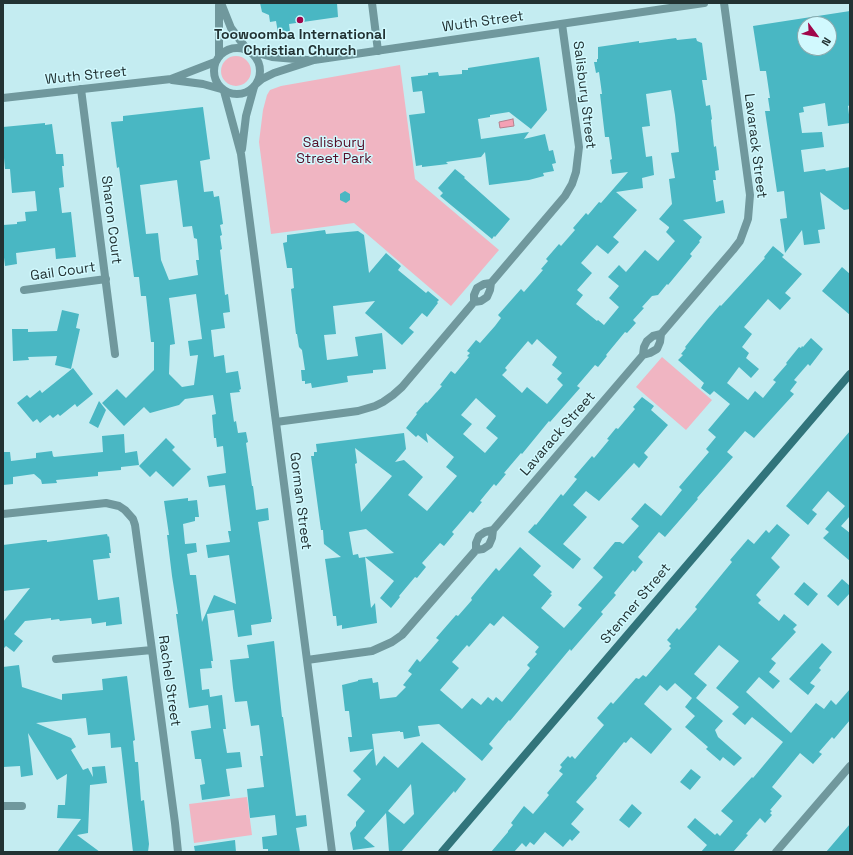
<!DOCTYPE html>
<style>
body{margin:0}
#map{position:relative;width:853px;height:855px;overflow:hidden;background:#c4ecf1;font-family:"Space Grotesk",sans-serif}
canvas{display:block}
.frame{position:absolute;inset:0;border:4px solid #223233;pointer-events:none}
.north{position:absolute;left:797px;top:16px;width:40px;height:40px;box-sizing:border-box;background:#d1f9fe;border:1px solid #8ba9ad;border-radius:50%;rotate:122deg;font-size:11px;font-weight:700;line-height:16px;text-align:center;color:#223233}
.north::after{content:'';display:block;margin:auto;width:14px;height:18px;background:#a0064a;clip-path:polygon(50% 0,100% 100%,50% 72%,0 100%)}
</style>
<div id="map">
<canvas width="853" height="855"></canvas>
<div class="frame"></div>
<div class="north">N</div>
</div>
<script>
const context = document.querySelector('canvas').getContext('2d');
context.lineJoin = 'round';
function fill(path, color) {
  context.fillStyle = color;
  context.fill(path, 'evenodd');
}
function shape(rows) {
  const path = new Path2D();
  for (const r of rows) {
    if (r.length === 3) {
      path.moveTo(r[0] + r[2], r[1]);
      path.arc(r[0], r[1], r[2], 0, 2 * Math.PI);
      continue;
    }
    path.moveTo(r[0], r[1]);
    for (let i = 2; i < r.length; i += 2) path.lineTo(r[i], r[i + 1]);
  }
  return path;
}
function trace(path, color, width, dash) {
  context.strokeStyle = color;
  context.lineWidth = width;
  context.lineCap = dash ? 'butt' : 'round';
  context.setLineDash(dash || []);
  context.stroke(path);
}
function write(font, color, halo, rows, align = 'center') {
  context.font = font + ' "Space Grotesk",sans-serif';
  context.lineWidth = 3;
  context.setLineDash([]);
  context.textBaseline = 'middle';
  context.strokeStyle = halo;
  context.fillStyle = color;
  for (const [text, x, y, turn = 0] of rows) {
    context.save();
    context.translate(x, y);
    context.rotate((+turn || 0) * Math.PI / 180);
    context.textAlign = isNaN(turn) ? turn : align;
    if (halo) context.strokeText(text, 0, 0);
    context.fillText(text, 0, 0);
    context.restore();
  }
}
const green = shape([
 [236,71,15],
 [400,65,415,179,499,250,451,306,354,223,271,234,259,142,263,110,267,95,270,90,281,86],
 [662,357,712,400,686,430,636,387],
 [247,797,252,835,194,843,189,804]
]);
const water = shape([
 [513,119,514,126,500,128,499,122,513,119]
]);
const building = shape([
 [260,3,337,3,338,17,289,24,290,31,278,33,276,21,270,22,269,15,262,12],
 [850,11,850,105,848,106,850,123,828,126,825,103,803,107,804,112,799,113,802,133,822,132,824,147,801,150,804,172,825,169,826,171,850,167,850,209,844,210,820,192,825,229,818,230,820,243,804,245,802,230,785,253,780,219,787,218,784,191,777,192,765,111,770,111,768,98,770,98,766,71,760,71,753,26],
 [805,24,829,24,829,48,805,48],
 [676,38,677,40,696,38,697,41,702,43,707,80,702,80,706,106,710,105,712,119,711,120,714,147,716,146,719,170,715,171,716,180,713,180,716,202,723,200,725,213,683,220,702,237,699,241,700,242,690,254,692,256,668,285,667,284,658,295,652,296,642,307,644,308,633,320,636,323,627,333,625,332,606,355,607,356,598,367,595,365,577,386,580,388,550,422,549,421,522,454,521,453,504,473,506,474,496,486,494,484,480,501,482,502,473,513,470,511,459,524,452,532,454,534,444,546,440,543,422,563,426,567,417,578,415,577,399,596,400,597,391,608,380,598,394,581,365,557,394,553,366,529,349,532,353,555,358,554,359,558,365,557,371,608,375,603,377,623,342,629,342,625,337,626,336,616,333,616,325,559,341,557,324,544,323,530,321,530,311,456,314,456,314,452,317,452,316,444,404,433,406,449,395,462,404,460,423,477,408,495,427,511,457,476,446,467,454,457,426,433,428,443,418,435,416,437,406,428,417,414,416,413,426,402,427,403,442,386,440,385,451,371,455,374,469,357,467,356,470,353,467,351,476,340,480,343,495,326,501,318,498,315,506,306,521,289,524,292,543,270,541,269,548,261,546,259,559,244,561,246,575,230,573,228,586,213,588,215,599,202,601,203,628,172,612,174,610,160,612,159,609,137,605,137,600,94,602,94,599,72,596,73,594,62,597,62,597,59,598,59,598,47,639,41,639,43],
 [671,90,675,115,679,152,671,153,675,178,669,179,672,204,659,219,669,227,669,228,666,232,675,241,658,261,645,250,626,272,619,265,608,277,619,286,609,298,619,307,604,325,598,320,597,321,576,304,583,295,577,290,592,273,581,263,597,245,608,254,619,242,613,237,637,210,616,192,643,188,642,178,654,175,652,156,646,157,642,127,650,126,646,94],
 [537,339,557,357,552,365,562,373,557,379,563,385,547,404,527,387,522,393,502,375,507,370,505,368,528,341,532,345],
 [476,398,496,416,486,428,498,438,485,453,463,434,472,424,461,415],
 [355,448,392,476,361,512,355,464,357,463],
 [539,57,547,110,531,129,509,112,490,115,490,117,478,119,481,139,529,132,524,139,545,134,549,151,553,150,556,163,552,164,554,171,543,173,544,176,529,180,489,185,485,152,481,157,446,162,448,164,422,167,422,165,416,166,409,115,425,113,422,91,413,92,411,77,428,75,428,73,438,72,439,76,462,74,462,70,468,70,468,68],
 [203,107,210,159,200,161,204,192,213,191,214,197,219,196,223,224,220,225,222,235,220,236,222,249,220,250,225,295,228,294,230,312,223,313,225,328,211,330,214,357,224,355,226,373,238,371,241,389,239,390,240,392,230,393,234,422,236,421,238,433,246,432,248,442,246,443,252,486,253,486,256,510,268,508,269,520,258,522,272,619,271,619,271,622,251,625,252,635,238,637,234,610,207,614,213,661,211,661,212,668,200,669,202,690,209,689,210,697,222,695,226,729,223,729,227,753,240,752,242,767,226,769,230,796,202,800,200,785,205,784,201,759,195,759,191,731,211,728,208,705,189,708,176,614,178,614,172,576,167,535,169,535,164,501,188,498,188,501,197,500,199,517,195,517,195,521,183,524,185,544,196,543,197,552,187,554,190,575,196,575,202,622,214,595,236,604,229,555,208,558,206,545,230,542,228,531,231,531,225,485,209,487,207,476,226,473,223,446,217,447,216,438,214,438,212,415,216,414,213,395,185,399,179,405,150,413,144,407,124,426,102,403,117,389,126,398,154,370,154,342,151,342,146,296,141,296,139,277,134,277,119,167,117,168,111,122,123,121,123,116],
 [177,180,183,227,192,226,194,238,197,239,199,260,196,260,198,275,169,280,161,260,158,233,146,234,140,185],
 [196,294,202,339,188,341,190,356,198,355,194,385,182,387,169,374,170,345,175,344,169,298],
 [45,123,45,125,52,124,56,154,63,154,64,166,62,166,64,187,59,188,62,213,71,212,76,257,56,259,55,248,16,253,17,264,5,266,3,249,3,225,17,224,17,222,26,221,25,212,37,211,35,191,12,193,10,169,5,169,4,158,3,158,3,127],
 [455,169,465,177,464,178,510,219,495,237,494,236,492,239,440,196,443,193,438,188],
 [345,191,350,194,350,200,346,203,340,200,340,194],
 [325,230,326,234,358,231,364,235,369,273,386,253,401,266,398,270,426,293,428,291,439,300,437,302,438,303,427,317,422,313,409,328,414,332,402,345,365,313,375,301,333,306,336,334,324,335,327,360,358,356,355,337,382,333,386,369,373,370,373,373,347,376,348,382,312,388,311,383,305,384,305,381,302,381,301,370,305,370,302,350,299,347,297,334,296,334,291,289,294,288,292,268,287,268,283,243,287,242,287,235],
 [773,246,784,255,782,257,802,274,785,293,791,298,780,310,768,299,744,327,752,334,742,347,749,353,746,358,759,369,751,378,739,367,727,383,748,400,755,391,763,398,776,382,773,380,787,364,786,363,799,347,801,348,802,346,803,347,811,338,823,349,810,366,808,364,794,380,797,382,790,391,794,394,754,438,745,431,727,452,733,457,697,498,698,499,665,537,659,532,638,557,643,562,635,572,633,570,614,593,616,595,601,612,603,614,571,651,570,649,510,721,509,720,489,744,493,748,482,761,439,724,418,726,420,736,404,739,403,732,400,732,400,731,372,734,376,766,384,756,398,768,422,742,466,779,455,793,454,791,401,852,389,852,386,813,364,838,375,847,353,850,350,833,356,826,356,822,365,811,347,795,361,779,353,771,373,749,350,752,348,737,352,737,349,711,345,711,342,685,358,681,358,680,372,678,373,683,378,682,380,699,396,697,406,687,403,685,412,674,408,671,417,659,420,662,439,640,436,638,456,615,458,616,472,600,471,598,496,568,499,571,520,547,541,566,533,575,552,592,550,594,552,595,541,608,564,628,582,608,578,605,603,577,593,568,615,542,620,542,623,544,639,526,631,519,645,503,661,516,682,490,679,487,709,452,706,449,716,437,708,430,730,404,714,391,710,395,701,388,704,383,678,360,683,355,681,354,686,348,685,347,707,320,720,305,721,306,765,258,764,257],
 [503,616,539,647,535,652,537,654,527,665,530,668,502,702,496,697,493,701,488,697,481,705,472,698,462,709,440,690,459,668,452,662,467,645,469,647,490,623,494,626],
 [411,784,414,814,404,824,388,811],
 [842,267,850,274,850,315,822,291],
 [62,310,79,314,76,328,80,329,71,369,55,365,57,356,28,357,29,360,13,361,12,329,28,329,28,332,57,331],
 [73,368,93,394,77,407,75,404,60,416,58,414,53,418,50,415,40,423,37,419,33,422,17,403,27,395,30,398,40,390,42,393],
 [642,397,654,406,651,410,668,425,644,453,648,457,639,468,634,463,599,501,586,491,573,505,587,517,563,544,581,559,573,569,528,532,535,524,536,525,561,494,563,496,577,479,574,477,592,456,594,458,609,440,607,439,616,428,618,429,635,409,633,407],
 [99,401,106,410,98,428,89,423],
 [850,431,850,516,841,526,850,533,850,561,823,538,829,532,825,529,845,506,828,491,812,510,817,514,808,525,786,506],
 [124,434,125,453,137,451,139,465,121,467,121,470,98,472,98,476,56,480,57,483,42,484,41,480,34,474,13,477,13,484,3,485,3,452,10,452,11,461,36,458,36,453,52,451,53,456,54,457,103,452,102,436],
 [166,438,175,447,172,450,191,469,173,487,156,471,150,477,139,466],
 [777,524,790,535,771,558,780,567,756,595,761,600,758,603,779,621,784,614,797,625,793,629,796,632,771,659,776,663,769,672,780,681,773,689,759,677,746,692,791,733,816,703,824,709,831,700,836,705,850,689,850,720,834,739,832,737,819,752,822,754,813,764,800,753,772,787,782,796,770,810,772,811,770,813,772,815,765,823,760,818,746,834,748,835,733,852,701,852,707,845,687,827,695,818,715,835,717,833,720,836,733,821,721,811,752,777,753,778,783,742,752,717,745,725,732,714,739,707,716,688,739,661,719,645,694,674,707,685,696,698,723,721,715,730,718,737,742,758,734,766,723,757,720,761,706,749,708,747,685,727,695,716,685,707,692,698,675,683,667,691,660,685,644,704,672,729,651,754,631,737,626,743,624,742,596,776,597,778,576,802,584,809,571,824,580,832,572,841,570,839,563,847,545,832,534,845,530,842,526,847,522,843,514,852,491,852,508,832,508,831,513,825,511,823,524,806,533,814,549,795,547,793,563,774,559,771,562,767,560,765,568,756,570,758,572,756,575,759,604,725,597,718,611,702,613,704,636,678,639,679,643,675,646,677,671,648,669,646,671,644,667,640,677,628,679,630,697,609,695,607,732,562,730,560,748,539,754,544,766,530,769,533],
 [107,534,108,537,109,536,111,553,109,553,110,558,93,560,98,600,119,597,122,624,106,626,106,622,92,624,91,618,60,621,59,619,51,620,51,618,25,621,14,634,23,641,14,652,6,646,3,649,3,622,30,588,3,591,3,545,43,540,47,540,47,542],
 [842,579,850,586,850,593,838,606,827,596],
 [804,582,818,594,808,606,794,594],
 [274,641,282,717,283,717,296,816,306,815,307,826,296,828,300,852,268,852,268,849,263,849,262,837,277,835,275,815,250,818,247,789,264,787,260,756,263,756,259,725,251,726,247,701,235,702,233,688,230,660,249,658,247,645],
 [822,643,832,652,819,668,821,670,810,683,815,686,808,695,789,679],
 [19,665,22,687,62,700,62,694,103,690,102,679,127,676,135,740,133,741,135,762,138,762,141,801,144,800,149,844,148,852,133,852,121,747,111,748,110,733,88,735,86,718,36,723,71,738,76,747,71,750,83,770,88,768,93,777,92,767,105,766,107,783,90,785,88,833,77,835,100,852,57,852,81,819,57,818,58,805,65,805,67,774,57,780,28,733,33,775,21,777,20,766,3,767,3,725,4,725,3,667],
 [691,769,701,777,690,790,680,782],
 [632,804,642,813,629,828,619,820],
 [850,824,850,852,826,852],
 [235,840,236,852,195,852,194,846]
]);
const minor = shape([
 [221,3,231,28,248,51],
 [372,3,378,51],
 [219,5,219,56],
 [81,89,115,354],
 [224,91,241,154,332,852],
 [242,149,246,116,254,87],
 [24,290,106,279],
 [474,302,474,295,477,288,484,284,491,283,565,196,572,184,576,172,579,147,562,24],
 [643,355,650,353,657,349,660,342,661,334],
 [276,422,358,411,375,406,383,402,393,395,402,387,474,302,481,301,487,297,490,290,491,283],
 [3,514,106,503,119,506,125,510,133,519,135,525,152,650,175,823,178,852],
 [476,550,483,549,489,545,492,538,493,530],
 [56,659,152,650],
 [307,660,372,651,392,642,402,635,476,550,476,543,479,536,485,532,493,530,643,355,644,347,647,341,653,336,661,334,733,250,740,241,748,219,750,195,724,3],
 [3,806,22,806],
 [776,852,850,766]
]);
const tertiary = shape([
 [237,71,23],
 [250,51,272,57,307,60],
 [172,80,203,84,221,89],
 [256,84,262,79,274,73,314,60,704,3],
 [3,98,171,79,215,62]
]);
const secondary = shape([
 [442,852,850,374]
]);
const markers = [
 [300,20,4,"#a0064a"]
];
const streetNames = [
 ["Wuth Street",483,22,-8],
 ["Wuth Street",86,76,-6],
 ["Salisbury Street",584,95,83],
 ["Lavarack Street",755,146,83],
 ["Sharon Court",111,220,83],
 ["Gail Court",63,272,-8],
 ["Lavarack Street",558,434,-49],
 ["Gorman Street",300,501,83],
 ["Stenner Street",636,604,-50],
 ["Rachel Street",169,681,82]
];
const poiNames = [
 ["Toowoomba International",300,35],
 ["Christian Church",300,51]
];
const parkNames = [
 ["Salisbury",334,143],
 ["Street Park",334,159]
];
fill(green, '#f0b5c2');
fill(water, '#f4a1b4');
trace(water, '#b5808d', 1);
fill(building, '#49b7c3');
trace(minor, '#70989d', 8);
trace(tertiary, '#70989d', 8);
trace(secondary, '#31747b', 8);
for (const [x, y, r, color] of markers) {
  const dot = new Path2D();
  dot.arc(x, y, r, 0, 2 * Math.PI);
  context.fillStyle = color;
  context.fill(dot);
  trace(dot, '#d1f9fe', 1.5);
}
write('14px', '#223233', '#d1f9fe', streetNames);
write('bold 14px', '#223233', '#d1f9fe', poiNames);
write('14px', '#560e28', '#d1f9fe', parkNames);
</script>
